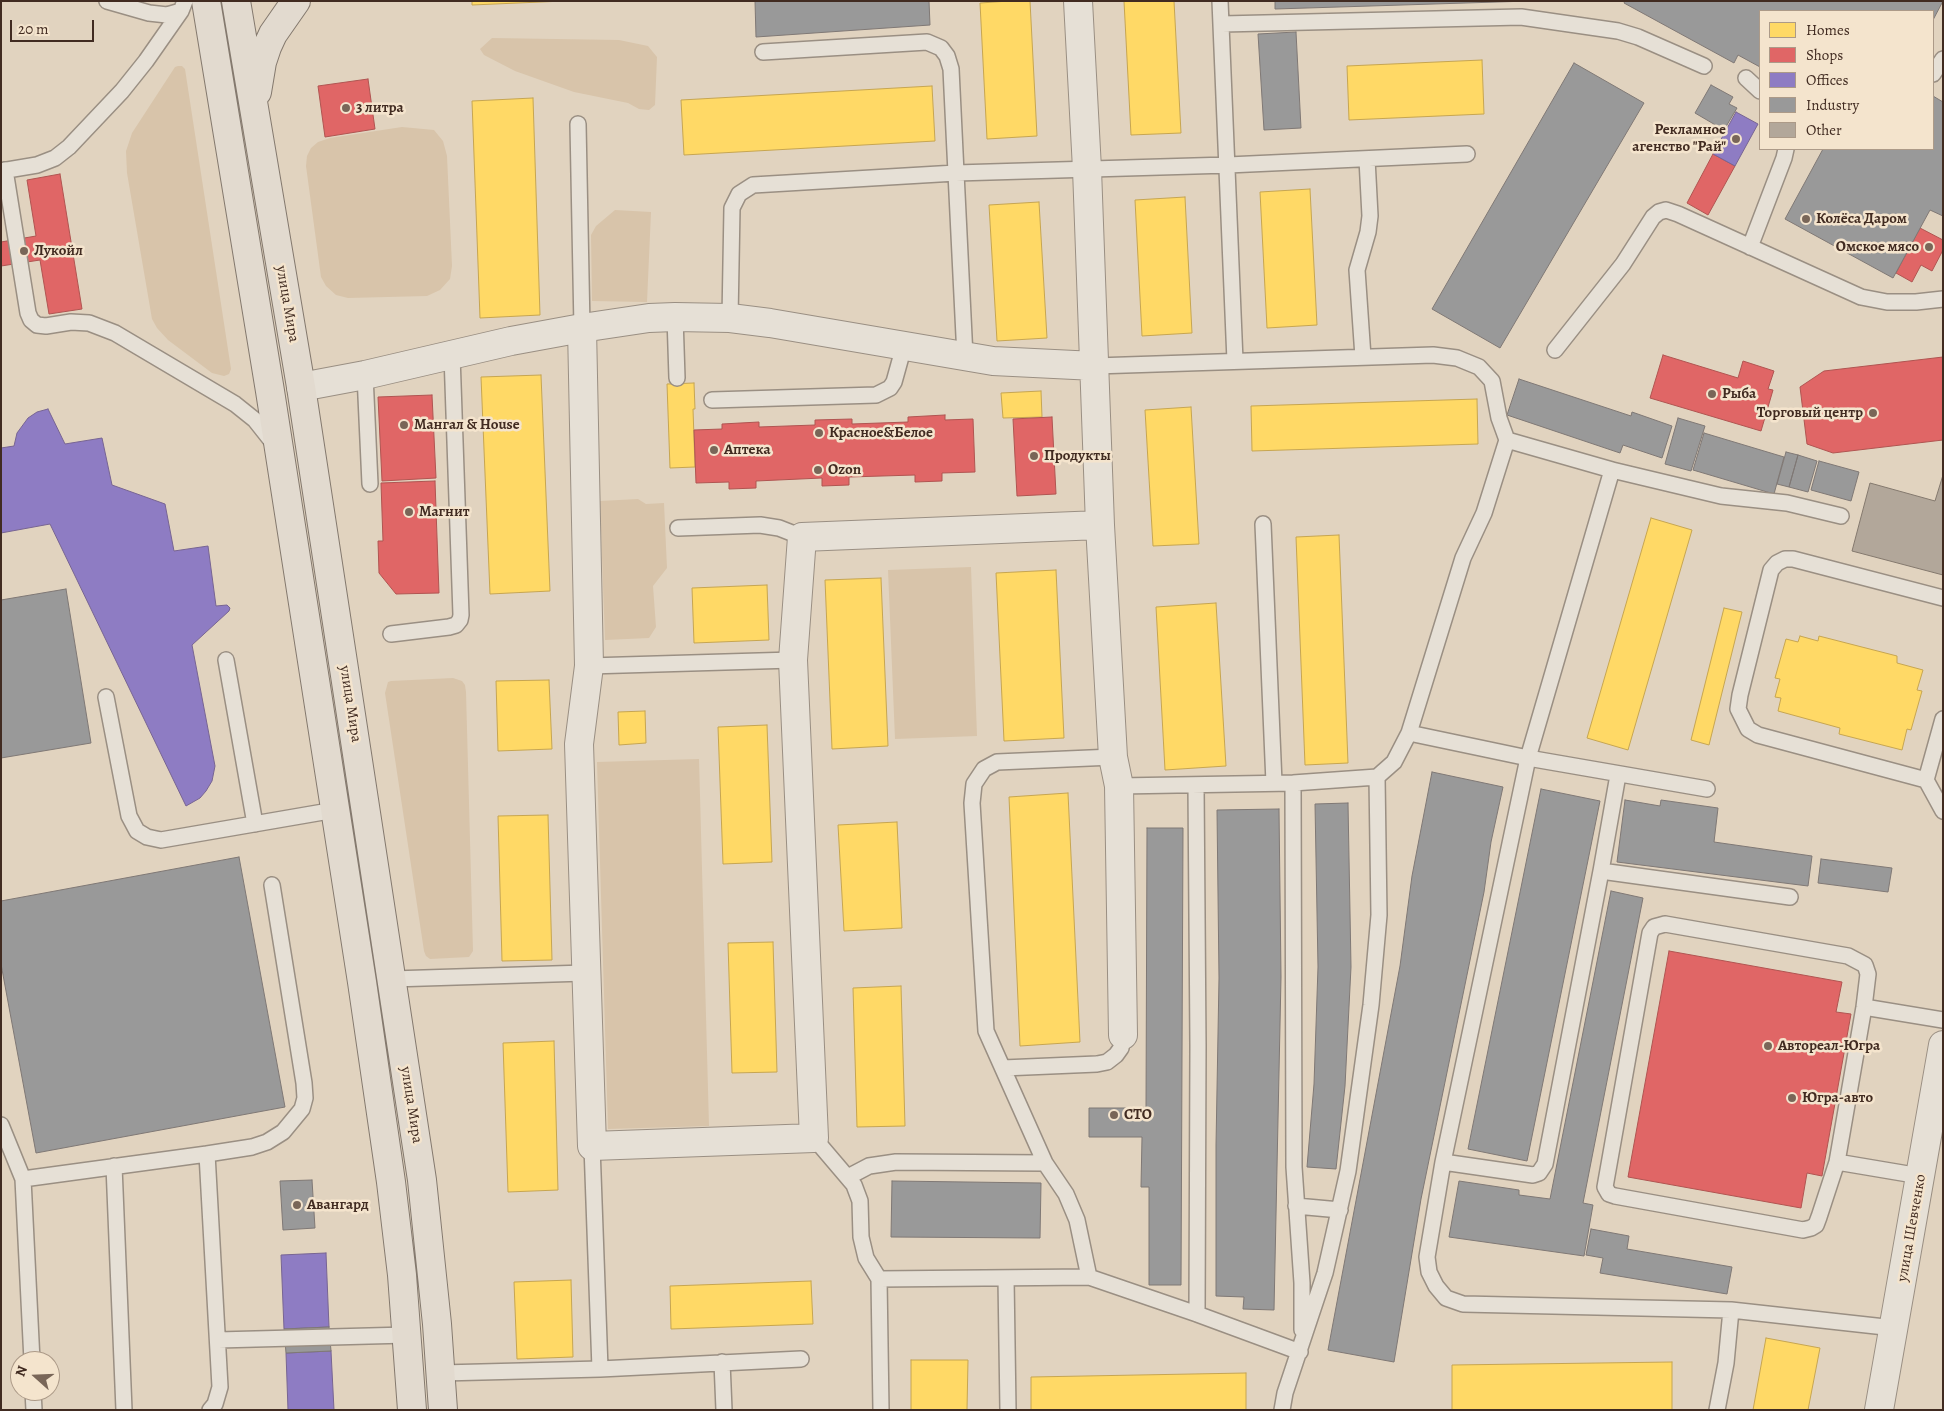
<!DOCTYPE html>
<meta charset="utf-8">
<style>
body{margin:0}
#map{position:relative;width:1944px;height:1411px;overflow:hidden;background:#e1d3bf;font-family:Alegreya,serif}
canvas{display:block}
.frame{position:absolute;inset:0;border:2px solid #412b21;pointer-events:none}
.legend{position:absolute;left:1759px;top:10px;width:175px;height:140px;box-sizing:border-box;background:#f4e4cd;border:1px solid #ac9a88;margin:0;padding:6px 9px;list-style:none;font-size:15px;color:#412b21}
.legend li{display:flex;align-items:center;gap:10px;height:25px}
.legend b{width:25px;border:1px solid #ac9a88}
.north{position:absolute;left:10px;top:1351px;width:50px;height:50px;box-sizing:border-box;background:#f4e4cd;border:1px solid #ac9a88;border-radius:50%;rotate:290deg;font-size:14px;font-weight:700;line-height:20px;text-align:center;color:#412b21}
.north::after{content:'';display:block;margin:auto;width:18px;height:22px;background:#796658;clip-path:polygon(50% 0,100% 100%,50% 72%,0 100%)}
.scale{position:absolute;left:10px;top:20px;width:84px;height:22px;box-sizing:border-box;border:2px solid #412b21;border-top:0;padding-left:6px;font-size:15px;line-height:18px;white-space:nowrap;color:#412b21;-webkit-text-stroke:4px #f4e4cd;paint-order:stroke}
</style>
<div id="map">
<canvas width="1944" height="1411"></canvas>
<div class="frame"></div>
<ul class="legend">
<li><b style="height:14px;background:#ffd966"></b>Homes</li>
<li><b style="height:14px;background:#e06666"></b>Shops</li>
<li><b style="height:14px;background:#8e7cc3"></b>Offices</li>
<li><b style="height:14px;background:#999"></b>Industry</li>
<li><b style="height:14px;background:#b2a79a"></b>Other</li>
</ul>
<div class="north">N</div>
<div class="scale">20 m</div>
</div>
<script>
const context = document.querySelector('canvas').getContext('2d');
context.lineJoin = 'round';
function fill(path, color) {
  context.fillStyle = color;
  context.fill(path, 'evenodd');
}
function shape(rows) {
  const path = new Path2D();
  for (const r of rows) {
    path.moveTo(r[0], r[1]);
    for (let i = 2; i < r.length; i += 2) path.lineTo(r[i], r[i + 1]);
  }
  return path;
}
function trace(path, color, width, dash) {
  context.strokeStyle = color;
  context.lineWidth = width;
  context.lineCap = dash ? 'butt' : 'round';
  context.setLineDash(dash || []);
  context.stroke(path);
}
function write(font, color, halo, rows, align = 'center') {
  context.font = font + ' Alegreya,serif';
  context.lineWidth = 5;
  context.setLineDash([]);
  context.textBaseline = 'middle';
  context.strokeStyle = halo;
  context.fillStyle = color;
  for (const [text, x, y, turn = 0] of rows) {
    context.save();
    context.translate(x, y);
    context.rotate((+turn || 0) * Math.PI / 180);
    context.textAlign = isNaN(turn) ? turn : align;
    if (halo) context.strokeText(text, 0, 0);
    context.fillText(text, 0, 0);
    context.restore();
  }
}
const green = shape([
 [492,38,619,40,648,46,657,57,655,105,649,110,639,109,628,103,574,92,515,71,484,55,480,49],
 [178,66,182,66,185,69,231,369,229,374,224,376,212,373,168,340,157,328,152,319,127,173,126,151,132,133,175,67],
 [402,127,434,130,443,141,447,156,452,266,450,279,440,290,427,296,348,298,336,295,326,286,321,277,306,166,307,156,311,148,318,142,330,138],
 [615,210,651,212,647,302,592,301,591,235,596,226],
 [638,499,646,504,664,503,667,568,653,586,656,627,649,638,605,640,600,501],
 [971,567,977,736,895,739,888,570],
 [453,678,462,681,465,685,466,692,473,951,469,957,430,959,426,956,424,951,385,693,388,682,391,681],
 [699,759,709,1126,608,1129,597,762]
]);
const homes = shape([
 [472,1,564,1,472,5,472,1],
 [1009,1,1030,1,1037,136,987,139,980,3,1009,1],
 [1124,1,1174,1,1181,133,1131,135,1124,1],
 [1482,60,1484,114,1349,120,1347,66,1482,60],
 [932,86,935,141,684,155,681,100,932,86],
 [533,98,540,315,480,318,472,101,533,98],
 [1310,189,1317,325,1267,328,1260,192,1310,189],
 [1185,197,1192,333,1142,336,1135,200,1185,197],
 [1039,202,1047,338,997,341,989,205,1039,202],
 [541,375,550,591,490,594,481,377,541,375],
 [694,383,695,409,693,409,695,467,670,468,667,384,694,383],
 [1041,391,1042,417,1003,418,1001,393,1041,391],
 [1477,399,1478,444,1252,451,1251,406,1477,399],
 [1191,407,1199,544,1153,546,1145,410,1191,407],
 [1651,518,1692,530,1628,750,1587,738,1651,518],
 [1339,535,1348,763,1305,765,1296,537,1339,535],
 [1056,570,1064,738,1004,741,996,573,1056,570],
 [881,578,888,746,832,749,825,580,881,578],
 [767,585,769,640,694,643,692,588,767,585],
 [1216,603,1226,766,1165,770,1156,607,1216,603],
 [1724,608,1742,612,1709,745,1691,740,1724,608],
 [1800,636,1818,641,1819,636,1897,656,1897,663,1923,670,1917,690,1922,691,1911,730,1907,729,1902,750,1839,734,1840,728,1778,711,1781,698,1775,697,1780,679,1775,678,1786,639,1798,642,1800,636],
 [549,680,552,749,498,751,496,681,549,680],
 [645,711,646,743,619,745,618,712,645,711],
 [767,725,772,862,723,864,718,727,767,725],
 [1068,793,1080,1042,1020,1046,1009,797,1068,793],
 [548,815,552,960,502,961,498,816,548,815],
 [897,822,902,928,844,931,838,825,897,822],
 [773,942,777,1072,732,1073,728,943,773,942],
 [901,986,905,1126,857,1127,853,988,901,986],
 [554,1041,558,1190,508,1192,503,1043,554,1041],
 [571,1280,573,1357,517,1359,514,1282,571,1280],
 [811,1281,813,1324,671,1329,670,1286,811,1281],
 [1766,1338,1820,1348,1808,1410,1753,1410,1766,1338],
 [911,1360,968,1360,967,1410,911,1410,911,1360],
 [1672,1362,1672,1410,1452,1410,1452,1365,1672,1362],
 [1246,1373,1246,1410,1031,1410,1031,1377,1246,1373]
]);
const shops = shape([
 [368,79,375,129,325,137,318,86,368,79],
 [1713,154,1735,166,1708,215,1687,203,1713,154],
 [60,174,82,309,49,314,40,260,1,266,1,242,36,236,27,180,60,174],
 [1920,228,1943,240,1943,250,1932,271,1921,265,1912,282,1896,273,1920,228],
 [1663,355,1738,378,1743,361,1774,371,1768,389,1773,390,1761,431,1650,398,1663,355],
 [1943,357,1943,440,1833,453,1807,444,1800,387,1824,371,1943,357],
 [432,395,436,478,382,481,378,397,432,395],
 [945,415,945,420,973,419,975,472,942,473,942,481,915,482,915,475,849,477,849,485,822,486,822,478,756,481,756,488,729,489,729,482,696,483,694,430,722,429,722,424,759,422,759,427,815,425,815,420,852,419,852,424,908,422,908,417,945,415],
 [1052,417,1056,494,1017,496,1013,419,1052,417],
 [435,481,439,593,396,594,379,573,378,541,383,541,381,483,435,481],
 [1669,951,1842,982,1836,1012,1851,1014,1822,1176,1807,1173,1801,1208,1628,1177,1669,951]
]);
const offices = shape([
 [1736,112,1758,124,1735,166,1713,154,1736,112],
 [48,409,65,444,102,438,112,485,165,504,174,551,208,546,216,606,227,605,230,608,229,611,192,645,215,766,212,781,206,791,200,798,186,806,50,524,1,533,1,448,14,446,17,433,28,418,37,412,48,409],
 [326,1253,329,1327,284,1329,281,1255,326,1253],
 [331,1351,334,1410,288,1410,286,1353,331,1351]
]);
const industry = shape([
 [755,1,929,1,930,25,756,37,755,1],
 [1275,1,1529,1,1275,9,1275,1],
 [1625,1,1943,1,1933,20,1933,11,1760,11,1760,67,1738,55,1734,63,1624,3,1625,1],
 [1296,32,1301,128,1264,130,1258,34,1296,32],
 [1574,63,1644,103,1500,348,1432,309,1574,63],
 [1711,85,1733,97,1729,104,1737,108,1724,130,1695,113,1711,85],
 [1933,96,1943,102,1943,216,1930,210,1893,278,1785,219,1823,149,1933,149,1933,96],
 [1519,379,1631,416,1632,412,1672,426,1662,458,1623,445,1620,453,1507,415,1519,379],
 [1678,418,1705,426,1691,471,1665,464,1678,418],
 [1704,433,1784,457,1774,494,1693,470,1704,433],
 [1786,452,1798,455,1789,487,1777,484,1786,452],
 [1798,455,1817,461,1808,492,1789,487,1798,455],
 [1819,461,1859,472,1851,501,1811,490,1819,461],
 [66,589,91,743,1,758,1,600,66,589],
 [1432,772,1503,787,1491,842,1484,892,1421,1199,1394,1362,1328,1350,1400,966,1412,876,1432,772],
 [1541,789,1600,801,1527,1161,1468,1149,1541,789],
 [1625,800,1660,806,1661,800,1718,808,1714,842,1812,856,1808,886,1617,862,1625,800],
 [1348,803,1351,967,1345,1086,1336,1169,1307,1167,1314,1084,1318,967,1315,804,1348,803],
 [1279,809,1281,977,1274,1310,1243,1309,1244,1297,1216,1296,1216,1145,1219,978,1217,810,1279,809],
 [1147,828,1183,828,1181,1285,1149,1285,1149,1187,1141,1187,1142,1137,1089,1137,1089,1108,1146,1108,1147,828],
 [239,857,285,1107,36,1153,1,964,1,901,239,857],
 [1821,859,1892,868,1888,892,1818,883,1821,859],
 [1611,891,1643,898,1583,1203,1593,1205,1584,1256,1449,1237,1459,1181,1519,1190,1519,1195,1550,1199,1611,891],
 [312,1180,315,1228,283,1230,280,1181,312,1180],
 [892,1181,1041,1183,1040,1238,891,1237,892,1181],
 [1591,1229,1629,1236,1627,1249,1732,1267,1727,1294,1600,1273,1603,1258,1586,1255,1591,1229],
 [329,1327,331,1351,286,1353,284,1329,329,1327]
]);
const building = shape([
 [1943,475,1943,575,1852,551,1870,483,1935,501,1943,475]
]);
const service = shape([
 [107,1,149,13,167,15,181,11],
 [1220,1,1235,361],
 [1222,24,1521,17,1618,31,1638,37,1704,66],
 [763,52,927,42,941,48,947,56,951,69,956,173,1228,165,1467,154],
 [1933,74,1943,59],
 [1746,78,1760,91],
 [578,124,582,328],
 [5,170,28,313,31,320,37,325,46,326,71,322,89,323,115,333,235,404,255,420,274,444],
 [1,171,37,165,55,158,69,147,122,91,146,61,181,11,185,1],
 [1750,247,1784,158,1786,149],
 [675,317,677,378],
 [730,318,732,208,739,194,753,185,956,173,965,357],
 [1555,350,1623,264,1653,217,1659,212,1666,210,1678,214,1861,297,1887,302,1916,302,1943,299],
 [1363,357,1357,270,1368,232,1370,216,1367,159],
 [1095,366,1433,355,1457,358,1479,367,1492,381,1499,418,1507,440,1612,470,1721,496,1787,503,1841,516],
 [365,375,370,484],
 [712,400,876,395,890,388,894,382,904,346],
 [1612,470,1528,758,1443,1162,1427,1257,1429,1272,1436,1286,1446,1298,1463,1304,1731,1310],
 [1263,524,1274,783],
 [678,528,760,525,779,528,802,537],
 [391,634,449,627,456,625,460,620,461,615,452,355],
 [226,660,255,824],
 [589,666,793,660],
 [106,697,129,816,137,831,147,837,161,840,335,810],
 [1943,719,1926,780,1943,811],
 [1409,733,1528,758,1707,789],
 [1618,775,1601,871,1790,897],
 [1926,780,1758,735,1748,729,1738,709,1740,695,1771,570,1777,563,1785,559,1793,559,1943,598],
 [1293,783,1294,1167,1302,1283,1302,1330],
 [1196,785,1198,1046,1197,1314],
 [1119,786,1293,783,1377,777,1394,762,1409,733,1463,558,1484,513,1507,440],
 [1665,924,1848,956,1865,965,1868,974,1864,1007,1837,1162,1819,1217,1816,1225,1811,1228,1803,1230,1615,1196,1609,1194,1605,1187,1650,933,1654,927,1665,924],
 [392,979,585,973],
 [1864,1007,1943,1020],
 [1003,1068,1097,1064,1107,1062,1116,1055,1121,1048,1123,1035],
 [1,1125,23,1179,32,1361],
 [814,1138,854,1185,860,1201,861,1237,866,1258,879,1279,881,1410],
 [592,1146,600,1369],
 [207,1154,252,1147,267,1142,283,1132,302,1109,305,1098,304,1083,272,885],
 [1443,1162,1533,1175,1539,1173,1545,1164,1601,871],
 [1837,1162,1920,1176],
 [114,1166,124,1410],
 [848,1177,869,1166,896,1162,1045,1163],
 [23,1179,207,1154,220,1387,215,1404,210,1410],
 [1296,1206,1340,1210],
 [1089,1277,1077,1220,1066,1194,1045,1163,986,1031,972,803,974,784,984,769,997,762,1113,757],
 [1006,1278,1008,1410],
 [879,1279,1089,1277,1197,1314,1300,1352],
 [218,1340,407,1335],
 [722,1362,724,1410],
 [442,1373,600,1369,801,1359],
 [33,1391,34,1410],
 [1282,1410,1285,1393,1325,1273,1348,1171,1371,1005,1379,915,1377,777],
 [1717,1410,1726,1363,1731,1310,1894,1328]
]);
const minor = shape([
 [1078,1,1087,169,1100,525,1113,757,1119,786,1123,1035],
 [582,328,589,666,579,744,592,1146,814,1138,793,660,802,537,1100,525],
 [301,387,365,375,511,341,582,328,649,318,675,317,730,318,770,323,993,361,1095,366],
 [1879,1410,1943,1045]
]);
const primary = shape([
 [206,1,270,391,362,982,391,1182,402,1275,412,1410],
 [236,1,301,387,422,1180,437,1324,443,1410],
 [257,92,262,62,267,47,273,34,296,1]
]);
const markers = [
 [346,108,5,"#796658"],
 [1736,139,5,"#796658"],
 [1806,219,5,"#796658"],
 [1929,247,5,"#796658"],
 [24,251,5,"#796658"],
 [1712,394,5,"#796658"],
 [1873,413,5,"#796658"],
 [404,425,5,"#796658"],
 [819,433,5,"#796658"],
 [714,450,5,"#796658"],
 [1034,456,5,"#796658"],
 [818,470,5,"#796658"],
 [409,512,5,"#796658"],
 [1768,1046,5,"#796658"],
 [1792,1098,5,"#796658"],
 [1114,1115,5,"#796658"],
 [297,1205,5,"#796658"]
];
const poiNames = [
 ["3 литра",356,108],
 ["Рекламное",1726,130,"right"],
 ["агенство \"Рай\"",1726,147,"right"],
 ["Колёса Даром",1816,219],
 ["Омское мясо",1919,247,"right"],
 ["Лукойл",34,251],
 ["Рыба",1722,394],
 ["Торговый центр",1863,413,"right"],
 ["Мангал & House",414,425],
 ["Красное&Белое",829,433],
 ["Аптека",724,450],
 ["Продукты",1044,456],
 ["Ozon",828,470],
 ["Магнит",419,512],
 ["Автореал-Югра",1778,1046],
 ["Югра-авто",1802,1098],
 ["СТО",1124,1115],
 ["Авангард",307,1205]
];
const streetNames = [
 ["улица Мира",287,304,80],
 ["улица Мира",350,704,81],
 ["улица Мира",411,1105,81],
 ["улица Шевченко",1912,1228,-80]
];
fill(green, '#d8c4aa');
fill(homes, '#ffd966');
trace(homes, '#c6a551', 1);
fill(shops, '#e06666');
trace(shops, '#b05451', 1);
fill(offices, '#8e7cc3');
trace(offices, '#776492', 1);
fill(industry, '#999');
trace(industry, '#7f7875', 1);
fill(building, '#b2a79a');
trace(building, '#84796e', 1);
trace(service, '#9a8f83', 18);
trace(minor, '#9a8f83', 30);
trace(primary, '#84796e', 30);
trace(service, '#e6e0d6', 15);
trace(minor, '#e6e0d6', 28);
trace(primary, '#e2dacf', 28);
for (const [x, y, r, color] of markers) {
  const dot = new Path2D();
  dot.arc(x, y, r, 0, 2 * Math.PI);
  context.fillStyle = color;
  context.fill(dot);
  trace(dot, '#f4e4cd', 2);
}
write('bold 15px', '#412b21', '#f4e4cd', poiNames, 'left');
write('15px', '#412b21', '#f4e4cd', streetNames);
</script>
